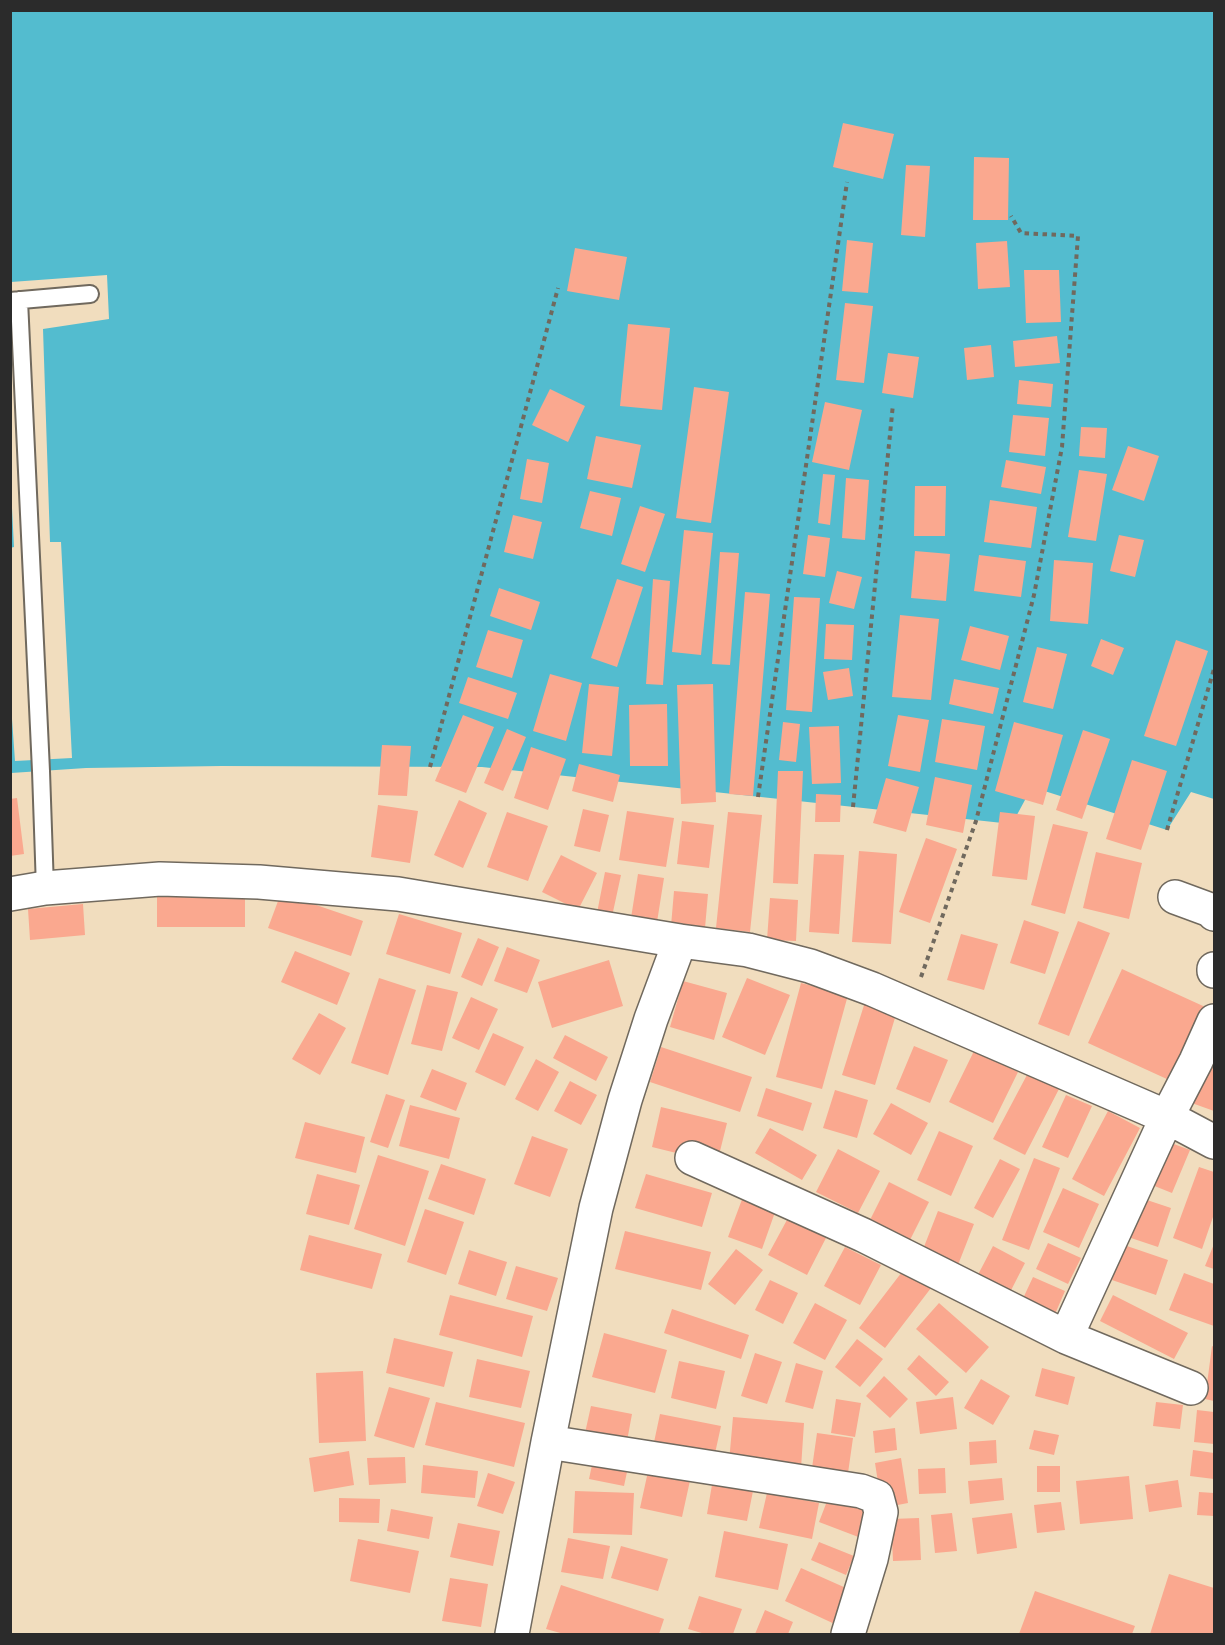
<!DOCTYPE html>
<style>
body{margin:0}
#map{position:relative;width:1225px;height:1645px;overflow:hidden;background:#f1ddbe;font-family:"Gochi Hand",sans-serif}
canvas{display:block}
.frame{position:absolute;inset:0;border:12px solid #2b2b2b;pointer-events:none}
</style>
<div id="map">
<canvas width="1225" height="1645"></canvas>
<div class="frame"></div>
</div>
<script>
const context = document.querySelector('canvas').getContext('2d');
context.lineJoin = 'round';
function fill(path, color) {
  context.fillStyle = color;
  context.fill(path, 'evenodd');
}
function shape(rows) {
  const path = new Path2D();
  for (const r of rows) {
    path.moveTo(r[0], r[1]);
    for (let i = 2; i < r.length; i += 2) path.lineTo(r[i], r[i + 1]);
  }
  return path;
}
function trace(path, color, width, dash) {
  context.strokeStyle = color;
  context.lineWidth = width;
  context.lineCap = dash ? 'butt' : 'round';
  context.setLineDash(dash || []);
  context.stroke(path);
}
const water = shape([
 [11,11,1214,11,1214,799,1191,792,1167,830,1032,787,1012,824,482,767,222,766,86,768,11,773]
]);
const pier = shape([
 [107,275,109,319,43,329,50,542,61,542,72,758,15,761,10,691,10,548,14,547,10,469,11,282]
]);
const building = shape([
 [843,123,894,134,883,179,833,167],
 [974,157,1009,158,1008,220,973,220],
 [906,165,930,166,925,237,901,235],
 [847,240,873,243,868,293,842,291],
 [1007,241,1010,287,978,289,976,243],
 [575,248,627,257,619,300,567,291],
 [1024,270,1059,270,1061,322,1026,323],
 [845,303,873,306,864,383,836,380],
 [628,324,670,328,662,410,620,406],
 [1057,336,1060,363,1015,367,1013,341],
 [991,345,994,377,967,380,964,348],
 [888,353,919,357,913,398,882,393],
 [1019,380,1053,384,1051,407,1017,404],
 [694,387,729,392,711,523,676,518],
 [550,389,585,406,568,442,532,425],
 [825,402,862,410,849,470,812,462],
 [1013,415,1049,418,1045,456,1009,452],
 [1081,427,1107,428,1105,458,1079,456],
 [596,436,641,445,632,488,587,479],
 [1128,446,1159,456,1144,501,1112,490],
 [527,459,549,463,542,503,520,499],
 [1006,460,1046,467,1041,494,1001,487],
 [1079,470,1107,474,1096,541,1068,537],
 [823,474,835,475,830,525,818,523],
 [846,478,869,480,865,540,842,538],
 [915,486,946,486,945,536,914,536],
 [590,491,621,498,612,536,580,528],
 [990,500,1037,507,1031,548,984,542],
 [640,506,665,514,645,572,621,564],
 [513,515,542,522,533,559,504,552],
 [684,530,713,533,701,655,672,652],
 [808,535,830,538,825,577,803,574],
 [1119,535,1144,540,1135,577,1110,571],
 [915,551,950,554,946,601,911,598],
 [720,552,739,553,730,665,712,664],
 [979,555,1026,561,1021,597,974,591],
 [1054,560,1093,563,1088,624,1050,621],
 [837,571,862,577,854,609,829,603],
 [617,579,643,587,617,667,591,658],
 [653,579,670,581,663,685,646,684],
 [499,588,540,602,531,630,490,616],
 [745,592,770,594,753,796,729,794],
 [794,597,820,598,812,712,786,710],
 [900,615,939,619,931,700,892,697],
 [826,624,854,625,852,660,824,659],
 [970,626,1009,636,1000,670,961,660],
 [488,630,523,640,512,678,476,667],
 [1101,639,1124,648,1113,675,1091,666],
 [1176,640,1208,651,1176,746,1144,736],
 [1037,647,1067,654,1053,709,1023,702],
 [849,668,853,696,828,700,823,672],
 [550,674,582,683,566,741,533,731],
 [468,677,517,693,508,719,459,703],
 [954,679,999,688,993,714,949,704],
 [589,684,619,687,612,756,582,753],
 [713,684,716,802,681,804,677,685],
 [667,704,668,766,630,766,629,705],
 [463,715,494,727,466,793,435,781],
 [898,715,929,720,920,772,888,766],
 [942,719,985,726,977,770,935,762],
 [783,722,800,724,796,762,779,760],
 [1014,722,1063,735,1043,805,995,791],
 [839,726,841,783,812,784,809,727],
 [507,729,526,737,503,791,484,783],
 [1083,730,1110,739,1082,819,1056,810],
 [382,745,411,746,407,796,378,795],
 [531,747,566,759,548,810,514,798],
 [1132,760,1167,771,1141,850,1106,839],
 [579,764,620,775,613,802,572,791],
 [778,771,803,771,798,884,773,883],
 [935,777,972,785,963,833,926,825],
 [886,778,919,787,906,832,873,823],
 [816,794,841,795,840,822,815,822],
 [17,798,24,854,10,856,10,799],
 [459,800,487,813,463,868,434,855],
 [378,805,418,811,410,863,371,857],
 [583,809,609,815,600,852,574,846],
 [627,811,674,818,666,867,619,860],
 [507,812,548,826,528,881,487,867],
 [728,812,762,815,750,932,716,928],
 [1000,812,1035,816,1027,880,992,876],
 [682,821,714,825,709,868,677,864],
 [1053,824,1088,832,1065,914,1031,905],
 [926,838,957,849,930,923,899,912],
 [859,851,897,854,891,944,852,942],
 [1096,852,1142,863,1129,919,1083,908],
 [814,854,844,855,839,934,809,932],
 [561,855,597,873,578,910,542,892],
 [605,872,621,875,611,921,596,918],
 [638,874,664,878,657,922,631,918],
 [674,891,708,894,705,928,671,926],
 [281,893,363,921,351,956,268,928],
 [157,897,245,897,245,927,157,927],
 [770,898,798,900,796,941,767,940],
 [83,904,85,935,30,940,28,909],
 [399,914,462,933,450,974,386,954],
 [1024,920,1059,932,1045,974,1010,963],
 [1078,921,1110,933,1069,1036,1038,1024],
 [961,934,998,944,984,990,947,980],
 [478,938,499,947,482,986,461,977],
 [507,947,540,960,527,993,494,981],
 [295,951,350,973,337,1005,281,982],
 [609,960,623,1006,552,1028,538,982],
 [1122,969,1214,1011,1180,1085,1088,1043],
 [379,978,416,990,388,1075,351,1063],
 [747,978,790,995,765,1055,722,1037],
 [683,981,727,993,714,1040,670,1027],
 [801,983,848,995,822,1089,776,1077],
 [427,985,458,992,442,1051,411,1044],
 [471,997,498,1009,479,1050,452,1038],
 [865,1002,897,1011,875,1085,842,1075],
 [319,1013,346,1028,320,1075,292,1059],
 [493,1033,524,1047,505,1086,475,1072],
 [565,1035,608,1057,596,1081,553,1058],
 [1214,1036,1214,1111,1189,1102],
 [914,1046,948,1060,930,1103,896,1089],
 [661,1047,752,1077,740,1112,650,1082],
 [974,1051,1018,1072,993,1123,949,1102],
 [536,1059,559,1072,538,1111,515,1099],
 [432,1069,467,1083,456,1111,420,1097],
 [1028,1073,1059,1089,1025,1155,993,1139],
 [570,1081,597,1095,581,1125,554,1111],
 [766,1088,812,1103,803,1131,757,1116],
 [835,1090,868,1100,857,1138,823,1128],
 [386,1094,405,1100,388,1148,370,1142],
 [1066,1095,1092,1106,1068,1158,1042,1147],
 [891,1103,928,1123,911,1155,873,1134],
 [410,1105,460,1118,449,1159,399,1146],
 [661,1107,727,1123,717,1163,652,1147],
 [1108,1111,1140,1128,1104,1196,1072,1179],
 [305,1122,365,1137,356,1173,295,1158],
 [770,1128,817,1155,802,1180,755,1153],
 [939,1131,973,1146,951,1196,917,1180],
 [532,1136,568,1149,550,1197,514,1184],
 [1163,1140,1190,1150,1172,1193,1147,1183],
 [838,1149,880,1171,858,1213,816,1192],
 [378,1155,429,1171,405,1246,354,1229],
 [1034,1158,1060,1168,1029,1250,1002,1240],
 [1000,1159,1020,1169,993,1218,974,1208],
 [441,1164,486,1179,474,1215,428,1199],
 [1199,1167,1214,1172,1214,1214,1202,1249,1173,1238],
 [317,1174,360,1185,349,1225,306,1214],
 [646,1174,712,1193,702,1227,635,1208],
 [889,1182,929,1202,909,1242,869,1222],
 [747,1186,780,1198,762,1249,728,1237],
 [1063,1188,1099,1204,1079,1248,1043,1232],
 [1135,1196,1171,1208,1158,1247,1122,1235],
 [425,1209,464,1222,446,1275,407,1262],
 [938,1211,974,1224,956,1270,920,1257],
 [788,1218,826,1238,807,1275,768,1255],
 [625,1231,711,1252,701,1290,615,1269],
 [309,1235,382,1254,372,1289,300,1270],
 [1048,1243,1081,1258,1068,1284,1036,1269],
 [1214,1244,1214,1269,1205,1266],
 [1124,1245,1168,1260,1156,1295,1112,1280],
 [993,1246,1025,1263,1004,1304,971,1288],
 [845,1247,881,1265,860,1305,824,1286],
 [736,1249,763,1270,735,1305,708,1284],
 [469,1250,507,1262,496,1296,458,1284],
 [516,1266,558,1278,547,1311,506,1299],
 [905,1268,931,1288,885,1348,859,1328],
 [1184,1273,1214,1284,1214,1326,1169,1310],
 [1033,1277,1065,1291,1052,1321,1019,1307],
 [770,1280,798,1293,783,1324,755,1310],
 [450,1295,533,1316,522,1357,439,1335],
 [1113,1295,1188,1333,1174,1359,1100,1321],
 [815,1303,847,1320,825,1360,793,1343],
 [939,1303,989,1347,966,1373,916,1329],
 [672,1309,749,1335,741,1359,664,1333],
 [604,1333,667,1350,655,1393,592,1377],
 [394,1338,453,1352,444,1387,386,1373],
 [857,1339,883,1359,860,1387,835,1367],
 [1212,1346,1214,1347,1214,1401,1205,1399],
 [755,1353,782,1362,767,1404,741,1396],
 [919,1355,949,1382,936,1396,907,1369],
 [477,1359,530,1371,521,1408,469,1397],
 [679,1361,725,1371,716,1409,671,1398],
 [796,1363,823,1371,813,1409,785,1402],
 [1042,1368,1075,1377,1068,1405,1035,1396],
 [363,1371,366,1441,319,1443,316,1373],
 [884,1376,908,1399,890,1418,866,1396],
 [981,1379,1010,1396,993,1425,964,1408],
 [389,1387,430,1398,414,1448,374,1436],
 [953,1397,957,1429,920,1434,916,1402],
 [836,1399,861,1403,855,1437,831,1433],
 [436,1402,525,1423,514,1467,425,1445],
 [1156,1402,1183,1405,1180,1429,1153,1426],
 [591,1406,632,1414,627,1441,585,1433],
 [1197,1410,1214,1412,1214,1444,1194,1442],
 [660,1414,721,1426,714,1458,653,1447],
 [733,1417,804,1423,801,1468,729,1462],
 [895,1428,897,1450,875,1453,873,1431],
 [1034,1430,1059,1435,1054,1455,1029,1449],
 [817,1433,853,1438,847,1480,811,1475],
 [996,1440,997,1463,970,1465,969,1442],
 [1193,1450,1214,1453,1214,1479,1190,1476],
 [349,1451,354,1485,314,1492,309,1458],
 [595,1451,630,1458,624,1486,589,1479],
 [405,1457,406,1483,369,1485,367,1458],
 [901,1458,908,1503,882,1508,875,1463],
 [423,1465,478,1471,475,1498,421,1493],
 [1037,1466,1060,1466,1060,1492,1037,1492],
 [649,1467,691,1476,682,1517,640,1508],
 [945,1468,946,1493,919,1494,918,1469],
 [488,1473,515,1482,503,1514,477,1506],
 [1129,1476,1133,1519,1080,1524,1076,1481],
 [1002,1478,1004,1500,970,1504,968,1481],
 [713,1479,754,1486,747,1521,707,1514],
 [1178,1480,1182,1507,1149,1512,1145,1485],
 [575,1491,634,1493,632,1535,573,1533],
 [1199,1492,1214,1493,1214,1516,1197,1515],
 [767,1493,819,1503,812,1539,759,1528],
 [829,1496,871,1512,861,1538,819,1522],
 [339,1498,380,1499,379,1523,339,1522],
 [1061,1502,1065,1530,1037,1533,1034,1505],
 [391,1509,433,1517,429,1539,387,1531],
 [952,1513,957,1551,935,1553,931,1515],
 [1012,1513,1017,1548,977,1554,972,1518],
 [919,1518,921,1560,893,1561,891,1519],
 [458,1523,500,1531,493,1566,450,1557],
 [724,1531,788,1544,778,1590,715,1577],
 [568,1538,610,1546,603,1579,561,1572],
 [358,1539,419,1551,410,1593,350,1581],
 [819,1542,854,1556,846,1575,811,1560],
 [621,1546,668,1559,658,1591,611,1578],
 [801,1568,855,1592,839,1626,785,1601],
 [1169,1574,1214,1588,1214,1634,1150,1634],
 [450,1578,488,1584,481,1627,442,1621],
 [561,1585,664,1619,659,1634,564,1634,546,1629],
 [1035,1591,1135,1626,1132,1634,1019,1634],
 [699,1596,742,1609,733,1634,705,1634,688,1629],
 [765,1610,793,1622,788,1634,755,1634]
]);
const path = shape([
 [430,767,558,288],
 [758,797,847,182],
 [853,807,893,404],
 [1167,830,1214,669],
 [921,977,976,821,1034,595,1062,447,1078,236,1021,233,1011,216]
]);
const service = shape([
 [19,300,41,771,45,888],
 [10,301,90,294]
]);
const minor = shape([
 [10,894,45,888,160,879,259,882,398,894,680,941],
 [1175,897,1213,911,1214,914],
 [1214,969,1214,971],
 [692,1158,863,1235,1066,1337,1191,1388],
 [1066,1337,1167,1117,1196,1061,1214,1021],
 [548,1442,861,1491,877,1497,881,1512,871,1559,848,1634],
 [512,1634,548,1442,596,1208,625,1100,651,1019,680,941,748,950,810,966,872,989,1167,1117,1214,1142]
]);
fill(water, '#53bccf');
fill(pier, '#f1ddbe');
fill(building, '#faa88f');
trace(service, '#70695e', 20);
trace(minor, '#70695e', 36);
trace(path, '#70695e', 4, [4.5, 4.5]);
trace(service, '#fff', 16);
trace(minor, '#fff', 33);
</script>
